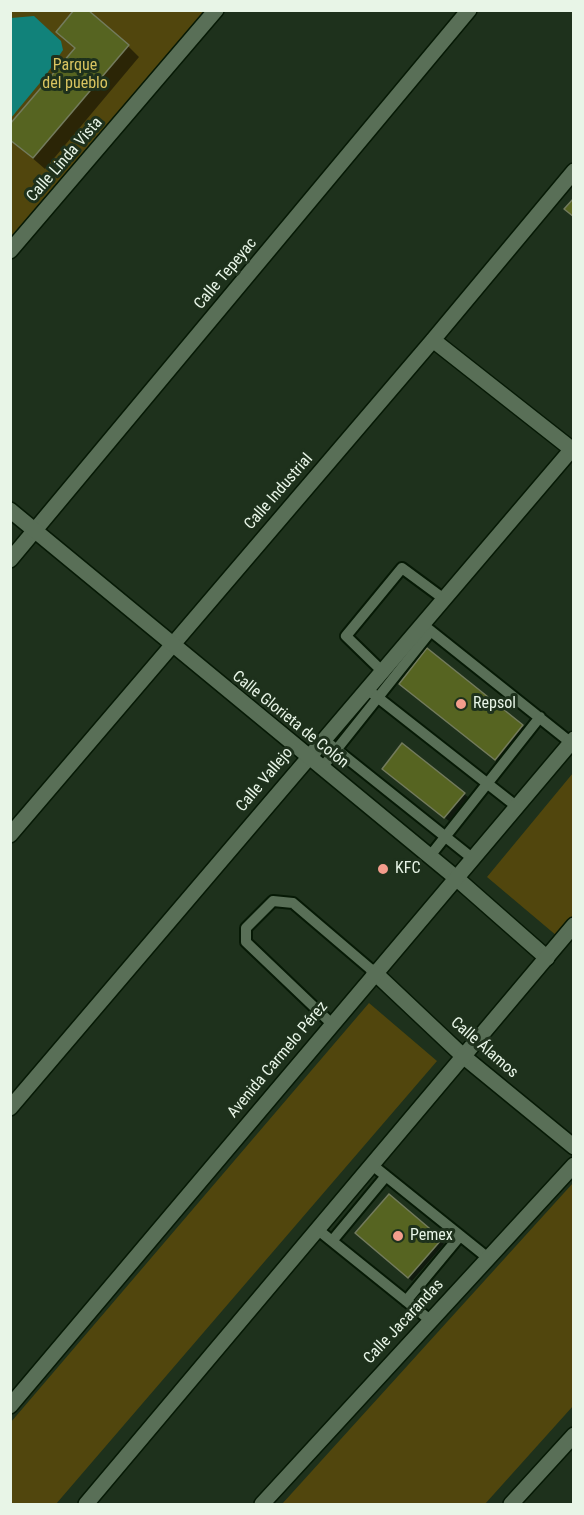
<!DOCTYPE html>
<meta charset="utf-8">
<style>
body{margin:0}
#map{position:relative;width:584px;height:1515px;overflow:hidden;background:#1e311c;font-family:"Roboto Condensed",sans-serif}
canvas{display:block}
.frame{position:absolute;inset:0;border:12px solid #e8f5e7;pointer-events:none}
</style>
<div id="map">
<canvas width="584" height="1515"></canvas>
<div class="frame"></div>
</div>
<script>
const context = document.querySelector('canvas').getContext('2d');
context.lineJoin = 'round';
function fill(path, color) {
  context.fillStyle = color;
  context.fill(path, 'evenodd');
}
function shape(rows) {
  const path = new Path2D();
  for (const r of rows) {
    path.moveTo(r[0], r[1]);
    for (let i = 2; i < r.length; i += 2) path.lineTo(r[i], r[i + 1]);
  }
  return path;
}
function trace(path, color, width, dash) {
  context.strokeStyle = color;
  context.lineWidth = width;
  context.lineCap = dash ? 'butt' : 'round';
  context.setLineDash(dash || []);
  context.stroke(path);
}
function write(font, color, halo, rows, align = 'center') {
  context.font = font + ' "Roboto Condensed",sans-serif';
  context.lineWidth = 6;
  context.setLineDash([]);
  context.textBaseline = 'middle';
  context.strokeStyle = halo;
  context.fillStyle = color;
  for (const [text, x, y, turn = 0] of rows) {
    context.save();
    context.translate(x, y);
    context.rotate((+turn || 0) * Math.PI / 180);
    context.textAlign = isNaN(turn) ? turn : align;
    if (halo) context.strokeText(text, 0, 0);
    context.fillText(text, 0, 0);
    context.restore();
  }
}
const green = shape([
 [10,11,216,11,10,251],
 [573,773,573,916,557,936,487,877],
 [369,1003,437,1061,56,1504,11,1504,11,1422],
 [573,1183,573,1406,485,1504,282,1504]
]);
const water = shape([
 [34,16,61,41,63,50,44,78,11,118,11,18]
]);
const shadow = shape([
 [58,32,128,46,139,57,45,169,16,144,76,49],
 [404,687,522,726,526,730,499,763],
 [387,772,464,794,468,797,449,821],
 [361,1237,441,1240,444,1244,412,1281]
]);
const building = shape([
 [74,10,88,10,129,45,33,158,10,140,10,124,75,48,56,32,74,10],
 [574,198,574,217,564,209,574,198],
 [427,648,523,725,495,760,399,684,427,648],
 [402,743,465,793,444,818,382,769,402,743],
 [389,1194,442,1239,408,1278,355,1233,389,1194]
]);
const service = shape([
 [422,624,570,742],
 [382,671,346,636,402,568,444,599],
 [367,689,516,806],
 [323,739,472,858],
 [321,769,431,631],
 [430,856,540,717],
 [332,1024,246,942,246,928,273,901,293,903,374,972],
 [371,1164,488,1258],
 [317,1229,430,1320],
 [332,1241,386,1176],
 [406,1301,460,1236]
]);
const minor = shape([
 [10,251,216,10],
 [433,340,574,451],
 [10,560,469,10],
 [10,835,433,340,574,171],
 [10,1108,572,449],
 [262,1504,574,1165],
 [511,1504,574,1435]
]);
const tertiary = shape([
 [10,510,455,877,547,958],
 [374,972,463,1056,574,1147]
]);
const secondary = shape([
 [10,1406,574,739],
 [86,1504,574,925]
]);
const markers = [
 [461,704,6,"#f49d8c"],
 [383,869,6,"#f49d8c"],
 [398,1236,6,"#f49d8c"]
];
const parkNames = [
 ["Parque",75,66],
 ["del pueblo",75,84]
];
const streetNames = [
 ["Calle Linda Vista",65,160,-49],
 ["Calle Tepeyac",226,274,-50],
 ["Calle Industrial",279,492,-49],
 ["Calle Glorieta de Colón",290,720,39],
 ["Calle Vallejo",265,780,-50],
 ["Calle Álamos",484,1048,41],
 ["Avenida Carmelo Pérez",278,1060,-50],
 ["Calle Jacarandas",404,1322,-47]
];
const poiNames = [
 ["Repsol",473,704],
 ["KFC",395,869],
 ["Pemex",410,1236]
];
fill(green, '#51460d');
fill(water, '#11827a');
fill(shadow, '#0007');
fill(building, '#566421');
trace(building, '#737b5d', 1.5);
trace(service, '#061905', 14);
trace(minor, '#061905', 18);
trace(tertiary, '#061905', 18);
trace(secondary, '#061905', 18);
trace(service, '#596f57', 10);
trace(minor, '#596f57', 15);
trace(tertiary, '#596f57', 15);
trace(secondary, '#596f57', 15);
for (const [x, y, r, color] of markers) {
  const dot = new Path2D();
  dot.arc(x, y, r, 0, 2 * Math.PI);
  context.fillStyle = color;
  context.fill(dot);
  trace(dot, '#1e311c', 2);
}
write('16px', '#d9c460', '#1e311c', parkNames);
write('16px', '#e8f5e7', '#1e311c', streetNames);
write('16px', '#e8f5e7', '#1e311c', poiNames, 'left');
</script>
